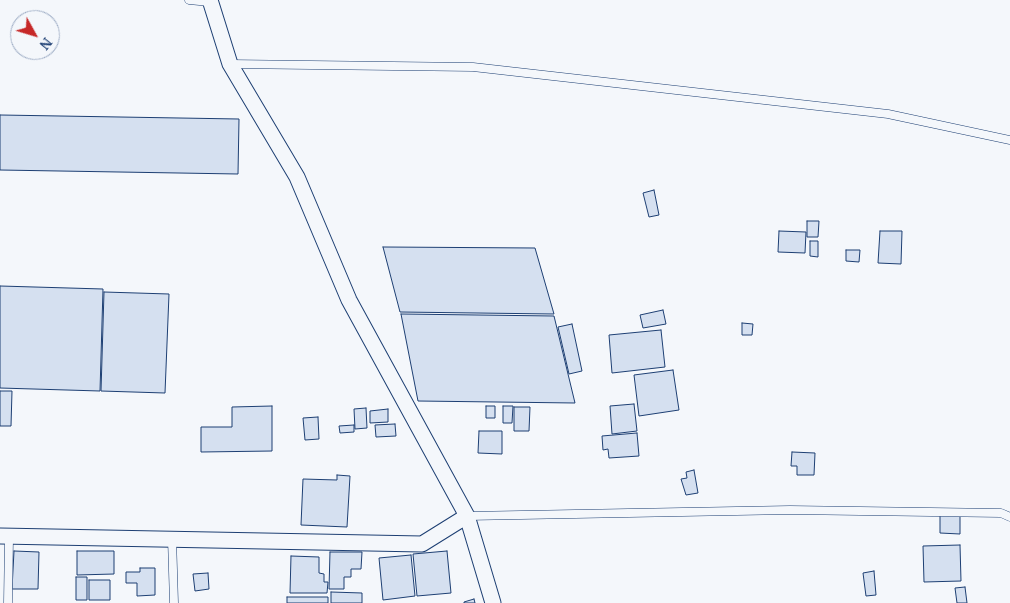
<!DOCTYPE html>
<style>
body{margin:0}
#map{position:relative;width:1010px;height:603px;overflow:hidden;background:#f4f7fb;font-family:"PT Serif",serif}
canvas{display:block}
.north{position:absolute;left:10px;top:10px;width:50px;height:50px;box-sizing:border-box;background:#f4f7fb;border:1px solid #9eadc5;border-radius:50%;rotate:129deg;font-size:14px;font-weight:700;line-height:20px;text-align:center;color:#1d3f73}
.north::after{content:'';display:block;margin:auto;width:18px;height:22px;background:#c62828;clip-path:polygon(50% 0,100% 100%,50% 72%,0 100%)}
</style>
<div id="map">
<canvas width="1010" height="603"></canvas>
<div class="north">N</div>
</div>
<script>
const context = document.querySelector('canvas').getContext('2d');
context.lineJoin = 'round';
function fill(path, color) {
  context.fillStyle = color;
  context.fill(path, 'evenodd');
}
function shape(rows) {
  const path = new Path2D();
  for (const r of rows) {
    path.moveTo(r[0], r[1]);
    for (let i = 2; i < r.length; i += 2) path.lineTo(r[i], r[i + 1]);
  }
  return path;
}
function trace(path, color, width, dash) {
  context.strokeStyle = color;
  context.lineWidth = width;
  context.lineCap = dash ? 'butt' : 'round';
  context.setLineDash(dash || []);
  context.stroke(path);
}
const building = shape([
 [0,115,239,119,238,174,0,170,0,115],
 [654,190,659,215,649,217,643,193,654,190],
 [807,221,819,221,818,237,807,237,807,221],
 [779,231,806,232,805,253,778,252,779,231],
 [880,231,902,231,901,264,878,263,880,231],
 [810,241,818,241,818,257,810,256,810,241],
 [383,247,535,248,554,314,400,312,383,247],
 [846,250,860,250,859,262,846,261,846,250],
 [0,286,103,289,100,391,0,388,0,286],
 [104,292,169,294,165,393,101,391,104,292],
 [663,310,666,324,643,328,640,315,663,310],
 [401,314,554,316,575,403,418,401,401,314],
 [742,323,753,324,752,335,742,335,742,323],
 [572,324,582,371,569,374,558,327,572,324],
 [661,330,665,367,612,373,609,335,661,330],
 [673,370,679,410,639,416,634,375,673,370],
 [0,391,12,391,11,426,0,426,0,391],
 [634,404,637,431,612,434,610,406,634,404],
 [272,406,272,451,201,452,201,427,232,427,232,407,272,406],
 [486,406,495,406,495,418,486,418,486,406],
 [503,406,513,406,512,423,503,423,503,406],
 [514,407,530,407,529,431,514,431,514,407],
 [366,408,367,428,355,429,354,409,366,408],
 [388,409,388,422,370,423,370,411,388,409],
 [318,417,319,439,305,440,303,418,318,417],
 [395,424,396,436,376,437,375,425,395,424],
 [354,425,354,432,340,433,339,426,354,425],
 [479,431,502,431,502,454,478,453,479,431],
 [637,433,639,456,609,458,608,449,603,450,602,436,637,433],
 [792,452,815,453,814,475,797,475,797,466,791,466,792,452],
 [694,470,698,493,686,495,681,479,687,478,686,472,694,470],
 [337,475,350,476,347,527,301,525,303,479,337,480,337,475],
 [940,515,960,516,960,534,940,533,940,515],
 [960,545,961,581,924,582,923,546,960,545],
 [14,551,39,552,38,589,12,589,14,551],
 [77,551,114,551,114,574,77,575,77,551],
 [447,551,451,593,417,596,413,554,447,551],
 [330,552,362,552,361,569,351,569,351,577,344,577,344,589,329,589,330,552],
 [411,555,415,596,383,600,379,558,411,555],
 [291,556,319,557,319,573,324,574,324,582,328,582,327,593,290,593,291,556],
 [140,568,155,568,155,595,137,596,137,583,126,583,126,572,140,572,140,568],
 [874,571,876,595,866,596,863,573,874,571],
 [208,573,209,589,195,591,193,574,208,573],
 [76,577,87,577,87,600,76,600,76,577],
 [89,580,110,580,110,600,89,600,89,580],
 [965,587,967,603,957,603,955,588,965,587],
 [331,592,362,593,362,603,331,603,331,592],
 [287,597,328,597,328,603,287,603,287,597],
 [474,599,475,603,464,603,464,602,474,599]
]);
const service = shape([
 [189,0,210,2],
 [230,64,473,67,888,114,1010,140],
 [467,516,790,510,1001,513,1010,517],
 [172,538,174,603],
 [8,603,9,537]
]);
const minor = shape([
 [210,0,230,64,297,177,349,300,467,516,493,603],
 [0,536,422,544,467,516]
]);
fill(building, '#d5e0f0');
trace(building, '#1d3f73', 1);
trace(service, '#1d3f73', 9);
trace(minor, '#1d3f73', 17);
trace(service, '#f4f7fb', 8);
trace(minor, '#f4f7fb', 15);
</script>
